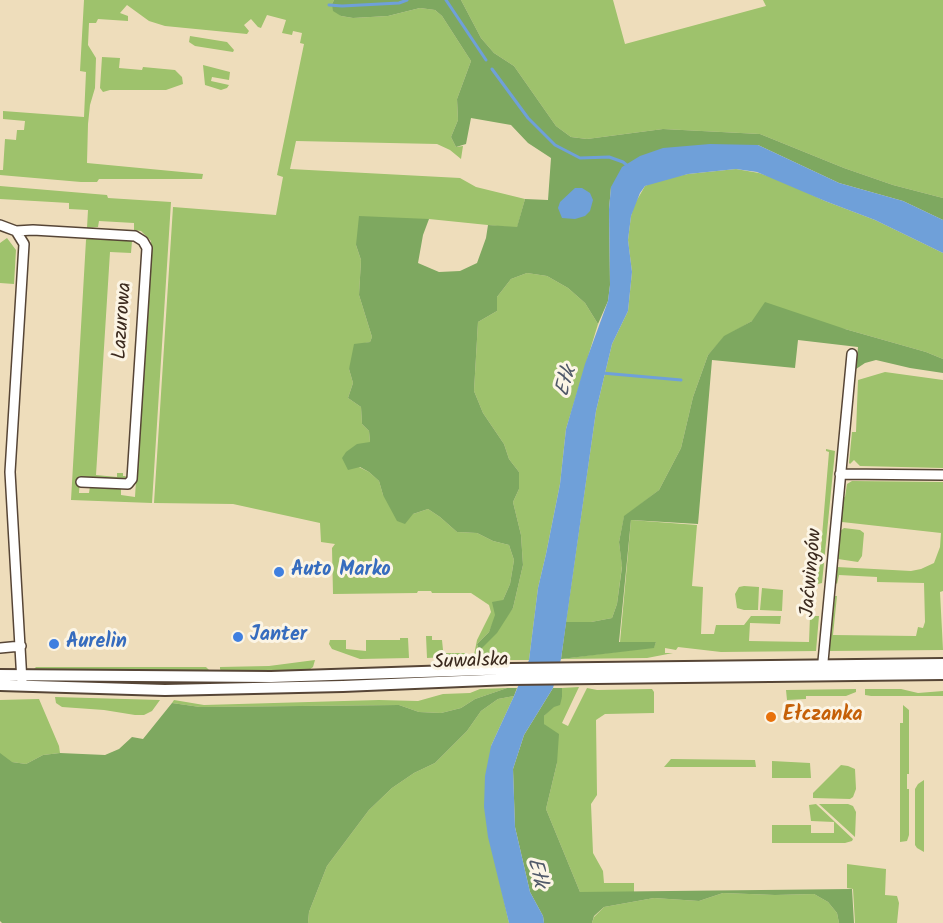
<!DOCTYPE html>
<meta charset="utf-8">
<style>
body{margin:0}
canvas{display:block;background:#edb}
</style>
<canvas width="943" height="923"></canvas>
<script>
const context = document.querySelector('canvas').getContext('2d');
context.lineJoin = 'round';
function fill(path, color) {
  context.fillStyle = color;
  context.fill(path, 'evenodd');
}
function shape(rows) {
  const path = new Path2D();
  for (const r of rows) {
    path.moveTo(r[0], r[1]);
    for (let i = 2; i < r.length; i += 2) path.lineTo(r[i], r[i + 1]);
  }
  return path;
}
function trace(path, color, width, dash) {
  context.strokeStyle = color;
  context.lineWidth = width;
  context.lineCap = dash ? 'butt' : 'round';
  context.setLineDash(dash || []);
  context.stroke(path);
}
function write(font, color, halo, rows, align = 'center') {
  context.font = font + ' Kalam,sans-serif';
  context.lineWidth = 6;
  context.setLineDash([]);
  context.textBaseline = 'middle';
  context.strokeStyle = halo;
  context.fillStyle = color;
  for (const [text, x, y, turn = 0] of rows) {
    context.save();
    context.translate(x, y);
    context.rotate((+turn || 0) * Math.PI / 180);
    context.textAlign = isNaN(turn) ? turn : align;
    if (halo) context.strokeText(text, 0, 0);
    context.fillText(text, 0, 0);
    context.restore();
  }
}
const green = shape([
 [84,0,334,0,332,4,341,16,353,18,388,16,420,8,435,10,442,16,471,61,457,99,458,120,451,137,456,147,463,146,461,159,450,150,437,144,296,141,290,169,460,178,476,187,525,199,517,228,429,219,356,245,361,260,359,295,372,337,370,342,365,343,349,369,353,383,348,398,361,407,362,424,369,431,370,442,359,467,369,472,379,481,383,495,413,514,428,509,440,517,457,532,477,533,493,541,509,545,514,560,510,584,489,632,477,644,479,651,513,608,523,565,521,535,513,502,519,489,519,472,509,459,504,444,483,413,474,391,478,322,497,311,497,297,511,279,527,273,547,276,568,288,585,303,598,324,566,429,560,484,546,554,538,588,529,660,482,660,475,657,474,655,477,640,491,612,489,605,471,593,432,593,431,591,418,591,417,593,333,594,332,548,335,544,321,542,320,523,233,504,154,503,173,207,276,215,283,177,277,175,304,44,300,43,302,33,293,31,292,35,282,33,286,20,267,15,261,28,258,27,251,19,244,25,249,31,247,34,165,26,149,21,127,5,120,13,128,16,128,21,98,19,96,23,89,23,88,45,96,58,95,88,90,105,88,124,87,163,203,174,202,179,99,179,97,182,81,182,0,175,0,170,3,170,5,139,16,140,17,130,24,130,25,121,3,119,3,111,84,117,86,72,80,71],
 [461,0,613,0,625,44,766,6,763,0,943,0,943,198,893,185,844,168,760,134,663,129,587,139,571,137,556,126,514,66,494,53,481,38],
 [190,36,227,42,234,50,233,52,195,46,189,42],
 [102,57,120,58,119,68,142,70,143,67,175,70,182,77,183,84,166,90,110,90,103,92,100,88],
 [203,65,230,72,229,80,212,77,211,81,229,85,227,88,221,90,205,85],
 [736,169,759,173,782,181,825,201,875,220,943,253,943,359,926,352,845,329,752,321,724,337,708,355,693,397,681,448,659,490,624,517,619,542,622,566,617,604,612,618,591,622,566,622,596,411,612,344,628,311,632,272,628,240,631,216,634,205,645,186,659,180,688,174],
 [0,186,107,195,108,198,171,202,152,503,71,500,86,240,87,238,132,241,131,253,110,252,96,475,117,477,117,473,123,473,123,476,126,476,124,480,80,479,79,493,89,493,90,486,121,488,121,495,135,497,151,241,141,231,134,230,134,223,99,221,98,227,87,228,88,210,69,209,69,203,0,199],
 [7,238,16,250,14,284,0,283,0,243],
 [885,372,943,380,943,468,860,466,854,460,850,464,849,463,852,432,856,432,858,380],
 [826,449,835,451,822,583,818,584,814,583,813,580,814,572,819,572,829,452,826,451],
 [852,481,943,482,943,591,940,592,943,650,829,651,835,596,837,596,833,635,916,636,918,627,923,628,925,622,924,583,877,582,877,577,839,575,837,584,835,582,837,567,911,571,921,569,934,563,940,547,941,533,842,522,840,519,842,498,845,497,847,484],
 [631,520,697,525,692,586,703,587,701,634,714,634,716,625,744,625,751,616,781,616,780,624,750,623,749,641,809,642,810,616,819,616,816,651,721,652,678,647,676,650,665,648,665,653,673,653,647,658,561,659,654,647,656,642,620,642],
 [844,528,860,530,864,533,862,556,858,562,838,559,839,532],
 [744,586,759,587,758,610,744,610,737,608,735,594,739,587],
 [762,588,783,590,782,611,760,610],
 [426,636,432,636,432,640,442,640,443,650,446,653,465,653,465,656,427,658],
 [400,638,408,638,409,658,360,659,332,649,329,644,330,640,346,640,346,649,366,651,366,640,400,640],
 [315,660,313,667,309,670,294,673,221,671,220,669,220,667,269,666],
 [206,667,210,671,164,672,36,671,34,669,36,667],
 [579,687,562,723,568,726,587,688,597,690,652,689,654,692,654,713,605,714,596,720,597,795,591,804,593,853,603,871,604,883,634,883,634,892,580,892,546,809,557,763,544,724,544,716,562,697,562,688],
 [507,688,475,699,461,708,441,713,419,712,399,705,200,707,172,703,174,700,204,705,379,700,418,701,443,694,470,693,480,689],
 [856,689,856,692,846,696,806,696,806,699,787,700,786,690],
 [865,689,901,689,918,693,943,691,943,696,871,696,865,695],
 [514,696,491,746,500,883,509,923,308,923,309,912,327,866,369,810,392,788,414,773,435,763,467,731,481,711,498,699],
 [55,697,160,700,152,711,144,715,135,715,104,710,62,707,56,703],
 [39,699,59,746,60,753,43,755,26,764,12,762,0,767,0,700],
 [903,705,909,710,909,774,907,774,907,789,909,789,909,835,907,841,900,842,900,723,903,723],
 [671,759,755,760,756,767,664,767],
 [772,761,810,763,811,778,772,778],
 [841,765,848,766,855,769,856,789,853,797,850,799,813,798,813,793],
 [924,780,924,852,917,848,915,845,915,789,918,784],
 [816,804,853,839,852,841,845,843,772,843,772,825,811,825,811,833,834,833,834,822,811,821,809,805],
 [819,804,848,804,853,806,856,812,855,837],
 [847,864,886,869,885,895,897,896,899,903,897,923,855,923,853,889,847,888],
 [723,893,775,895,814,894,828,902,837,913,839,923,592,923,594,917,604,907,654,898,699,901]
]);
const forest = shape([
 [334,0,461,0,481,38,494,53,514,66,556,126,571,137,587,139,663,129,760,134,844,168,893,185,943,198,943,220,903,201,839,183,758,145,611,187,609,209,610,285,608,301,598,324,585,303,568,288,547,276,527,273,511,279,497,297,497,311,478,322,474,391,483,413,504,444,509,459,519,472,519,489,513,502,521,535,523,565,513,608,497,633,479,651,477,644,489,632,495,615,492,602,503,600,510,584,514,560,509,545,493,541,477,533,457,532,440,517,428,509,413,514,405,524,397,521,383,495,379,481,369,472,360,467,348,470,342,458,346,452,357,444,370,442,369,431,362,424,361,407,348,398,353,383,349,369,354,344,370,342,372,337,359,295,361,260,356,245,359,216,429,219,423,235,418,263,439,272,460,271,477,263,486,238,488,225,517,227,525,199,548,200,551,158,528,143,511,125,471,118,466,144,456,147,451,137,458,120,457,99,471,61,442,16,435,10,420,8,388,16,353,18,341,16,333,11,332,4],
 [765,302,845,329,926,352,943,359,943,373,910,368,876,360,865,363,856,369,858,347,798,340,795,368,712,360,698,524,631,520,619,642,656,642,654,648,561,659,566,622,591,622,612,618,617,604,622,567,619,542,624,516,659,490,681,448,693,397,708,355,724,336,752,321],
 [507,688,517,688,514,696,498,699,481,711,467,731,435,763,414,773,392,788,369,810,327,866,309,912,308,923,2,923,0,921,0,753,12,762,26,764,43,755,60,753,105,755,119,749,132,737,143,739,172,703,200,707,399,705,419,712,441,713,461,708,475,699],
 [553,688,562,688,562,697,560,705,554,707,544,716,544,724,559,734,557,763,546,809,580,892,852,889,854,923,839,923,837,913,828,902,814,894,775,895,723,893,699,901,654,898,604,907,594,916,592,923,544,923,543,916,530,892,515,827,513,769,524,735]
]);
const water = shape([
 [710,144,758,145,839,183,903,201,943,220,943,253,875,220,825,201,757,172,736,169,688,174,645,186,640,193,631,216,628,240,632,272,628,311,612,344,596,411,561,659,553,688,524,735,513,769,515,827,530,892,543,916,544,923,509,923,488,837,484,807,485,776,491,746,514,696,529,660,538,588,546,554,560,484,566,429,585,364,608,301,610,285,609,209,611,187,622,167,640,156,663,148],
 [575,188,582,188,590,193,593,200,590,211,585,216,575,219,562,218,558,208,560,202]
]);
const stream = shape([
 [446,0,486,60],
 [329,5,342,6,399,3,407,0],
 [492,69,528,118,555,145,580,158,609,157,623,162,629,167],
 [602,373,681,380]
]);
const minor = shape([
 [0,225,16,231,24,244,10,472,22,682],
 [16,231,33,230,135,236,143,241,147,248,132,479,128,484,81,482],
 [840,474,943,475],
 [0,648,21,646],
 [822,672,852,354]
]);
const tertiary = shape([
 [0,675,271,677,512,669,943,664],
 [0,685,165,690,343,686,510,679,943,674]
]);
const markers = [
 [279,572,6,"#3f7fe0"],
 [238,637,6,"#3f7fe0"],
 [54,644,6,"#3f7fe0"],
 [771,717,6,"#e8710a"]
];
const streetNames = [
 ["Lazurowa",124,321,-86],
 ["Jaćwingów",813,573,-85],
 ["Suwalska",471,663,-2]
];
const shopNames = [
 ["Auto Marko",291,572],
 ["Janter",250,637],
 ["Aurelin",66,644]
];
const foodNames = [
 ["Ełczanka",783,717]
];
const waterNames = [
 ["Ełk",568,382,-73],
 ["Ełk",535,873,77]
];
fill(green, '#9ec26c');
fill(forest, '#7ea860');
fill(water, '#6fa0d9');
trace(stream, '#6fa0d9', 3);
trace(minor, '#564536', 12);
trace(tertiary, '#564536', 14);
trace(minor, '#fff', 9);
trace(tertiary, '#fff', 10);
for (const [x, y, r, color] of markers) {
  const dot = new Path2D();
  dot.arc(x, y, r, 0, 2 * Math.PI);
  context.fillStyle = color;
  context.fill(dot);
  trace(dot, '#fcf5e5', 2);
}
write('20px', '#3b2a1e', '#fcf5e5', streetNames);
write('bold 20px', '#366cbe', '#fcf5e5', shopNames, 'left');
write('bold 20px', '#c56008', '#fcf5e5', foodNames, 'left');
write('italic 21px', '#505969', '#fcf5e5', waterNames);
</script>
